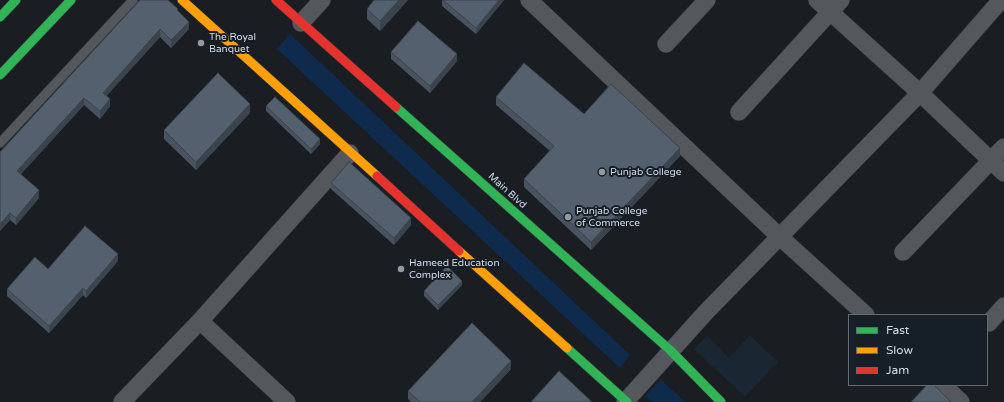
<!DOCTYPE html>
<style>
body{margin:0}
#map{position:relative;width:1004px;height:402px;overflow:hidden;background:#1a1e23;font-family:"Varela Round",sans-serif}
canvas{display:block}
.legend{position:absolute;left:848px;top:314px;width:140px;height:72px;box-sizing:border-box;background:#161e27;border:1px solid #636a72;margin:0;padding:5px 7px;list-style:none;font-size:12px;color:#d6dbe2}
.legend li{display:flex;align-items:center;gap:8px;height:20px}
.legend b{width:20px;border:1px solid #636a72}
</style>
<div id="map">
<canvas width="1004" height="402"></canvas>
<ul class="legend">
<li><b style="height:5px;background:#30b455"></b>Fast</li>
<li><b style="height:5px;background:#ff9f0a"></b>Slow</li>
<li><b style="height:5px;background:#e5322d"></b>Jam</li>
</ul>
</div>
<script>
const context = document.querySelector('canvas').getContext('2d');
context.lineJoin = 'round';
function fill(path, color) {
  context.fillStyle = color;
  context.fill(path, 'evenodd');
}
function shape(rows) {
  const path = new Path2D();
  for (const r of rows) {
    path.moveTo(r[0], r[1]);
    for (let i = 2; i < r.length; i += 2) path.lineTo(r[i], r[i + 1]);
  }
  return path;
}
function trace(path, color, width, dash) {
  context.strokeStyle = color;
  context.lineWidth = width;
  context.lineCap = dash ? 'butt' : 'round';
  context.setLineDash(dash || []);
  context.stroke(path);
}
function write(font, color, halo, rows, align = 'center') {
  context.font = font + ' "Varela Round",sans-serif';
  context.lineWidth = 4;
  context.setLineDash([]);
  context.textBaseline = 'middle';
  context.strokeStyle = halo;
  context.fillStyle = color;
  for (const [text, x, y, turn = 0] of rows) {
    context.save();
    context.translate(x, y);
    context.rotate((+turn || 0) * Math.PI / 180);
    context.textAlign = isNaN(turn) ? turn : align;
    if (halo) context.strokeText(text, 0, 0);
    context.fillText(text, 0, 0);
    context.restore();
  }
}
const built = shape([
 [707,335,729,358,750,335,778,362,745,397,694,349]
]);
const green = shape([
 [290,34,630,355,620,368,277,49],
 [661,380,685,402,652,402,645,396]
]);
const lane = shape([
 [0,143,133,0]
]);
const street = shape([
 [529,0,780,237,866,315],
 [817,0,920,93,1004,173],
 [301,23,322,0],
 [666,44,707,0],
 [739,112,841,0],
 [903,252,1004,147],
 [200,321,287,402],
 [989,323,1004,306],
 [943,385,961,402],
 [122,402,200,321,350,153],
 [625,402,706,312,920,93,1001,0]
]);
const fast = shape([
 [0,17,16,0],
 [0,75,71,0],
 [396,107,670,350,721,402],
 [567,348,627,402]
]);
const slow = shape([
 [182,0,377,176],
 [459,251,567,348]
]);
const jam = shape([
 [276,0,396,107],
 [377,176,459,251]
]);
const wall = shape([
 [408,0,380,31,367,19,367,9],
 [442,0,504,0,476,34,442,6],
 [178,11,189,29,171,48,160,37,106,96,110,106,100,119,84,105,21,174,39,198,16,225,10,220,0,231,0,152],
 [391,52,457,61,430,93,391,59],
 [496,97,584,114,680,156,591,250,524,187,524,179,550,151,496,105],
 [266,106,320,144,311,154,266,111],
 [250,113,196,170,164,139,164,130],
 [331,183,411,225,394,245,331,189],
 [118,261,86,298,83,295,49,333,7,296,7,289,48,269],
 [462,285,438,310,424,296,424,291],
 [511,369,480,402,411,402,408,399,408,391]
]);
const shadedWall = shape([
 [399,0,408,0,380,31,380,21],
 [499,0,504,0,476,34,476,28],
 [189,22,189,29,171,48,171,40],
 [160,29,160,37,103,100,103,93],
 [457,54,457,61,430,93,430,86],
 [84,98,84,105,17,178,17,171],
 [110,99,110,106,100,119,100,111],
 [250,104,250,113,196,170,196,162],
 [320,139,320,144,311,154,311,149],
 [680,148,680,156,591,250,591,242],
 [39,190,39,198,16,225,16,218],
 [10,213,10,220,0,231,0,224],
 [411,218,411,225,394,245,394,238],
 [118,254,118,261,86,298,86,291],
 [462,281,462,285,438,310,438,305],
 [83,288,83,295,49,333,49,326],
 [511,361,511,369,480,402,472,402]
]);
const building = shape([
 [140,0,168,0,178,9,177,10,189,22,171,40,160,29,103,93,110,99,100,111,84,98,17,171,39,190,16,218,10,213,0,224,0,152,140,0],
 [374,0,399,0,380,21,367,9,374,0],
 [443,0,499,0,476,28,443,0],
 [418,21,457,54,430,86,391,52,418,21],
 [524,63,584,114,611,84,680,148,591,242,524,179,554,146,496,97,524,63],
 [218,73,250,104,196,162,164,130,218,73],
 [275,97,320,139,311,149,266,106,275,97],
 [349,162,411,218,394,238,331,183,349,162],
 [85,226,118,254,86,291,83,288,49,326,7,289,35,257,48,269,85,226],
 [447,266,462,281,438,305,424,291,447,266],
 [472,323,511,361,472,402,420,402,408,391,472,323],
 [559,371,592,402,531,402,559,371],
 [927,385,934,385,951,402,911,402,927,385]
]);
const markers = [
 [201,43,4,"#94999f"],
 [602,172,4,"#94999f"],
 [568,217,4,"#94999f"],
 [401,269,4,"#94999f"]
];
const poiNames = [
 ["The Royal",209,37],
 ["Banquet",209,49],
 ["Punjab College",610,172],
 ["Punjab College",576,211],
 ["of Commerce",576,223],
 ["Hameed Education",409,263],
 ["Complex",409,275]
];
const streetNames = [
 ["Main Blvd",507,191,42]
];
fill(built, '#1b2633');
fill(green, '#0e2b4e');
trace(lane, '#383a3f', 10);
trace(street, '#383a3f', 18);
trace(fast, '#383a3f', 10);
trace(slow, '#383a3f', 10);
trace(jam, '#383a3f', 10);
trace(lane, '#54575b', 9);
trace(street, '#54575b', 17);
trace(fast, '#30b455', 9);
trace(slow, '#ff9f0a', 9);
trace(jam, '#e5322d', 9);
fill(wall, '#48535f');
fill(shadedWall, '#3b434d');
fill(building, '#54606e');
trace(building, '#3b434d', 1);
for (const [x, y, r, color] of markers) {
  const dot = new Path2D();
  dot.arc(x, y, r, 0, 2 * Math.PI);
  context.fillStyle = color;
  context.fill(dot);
  trace(dot, '#161e27', 1.5);
}
write('10px', '#d6dbe2', '#161e27', poiNames, 'left');
write('10px', '#d6dbe2', '#161e27', streetNames);
</script>
